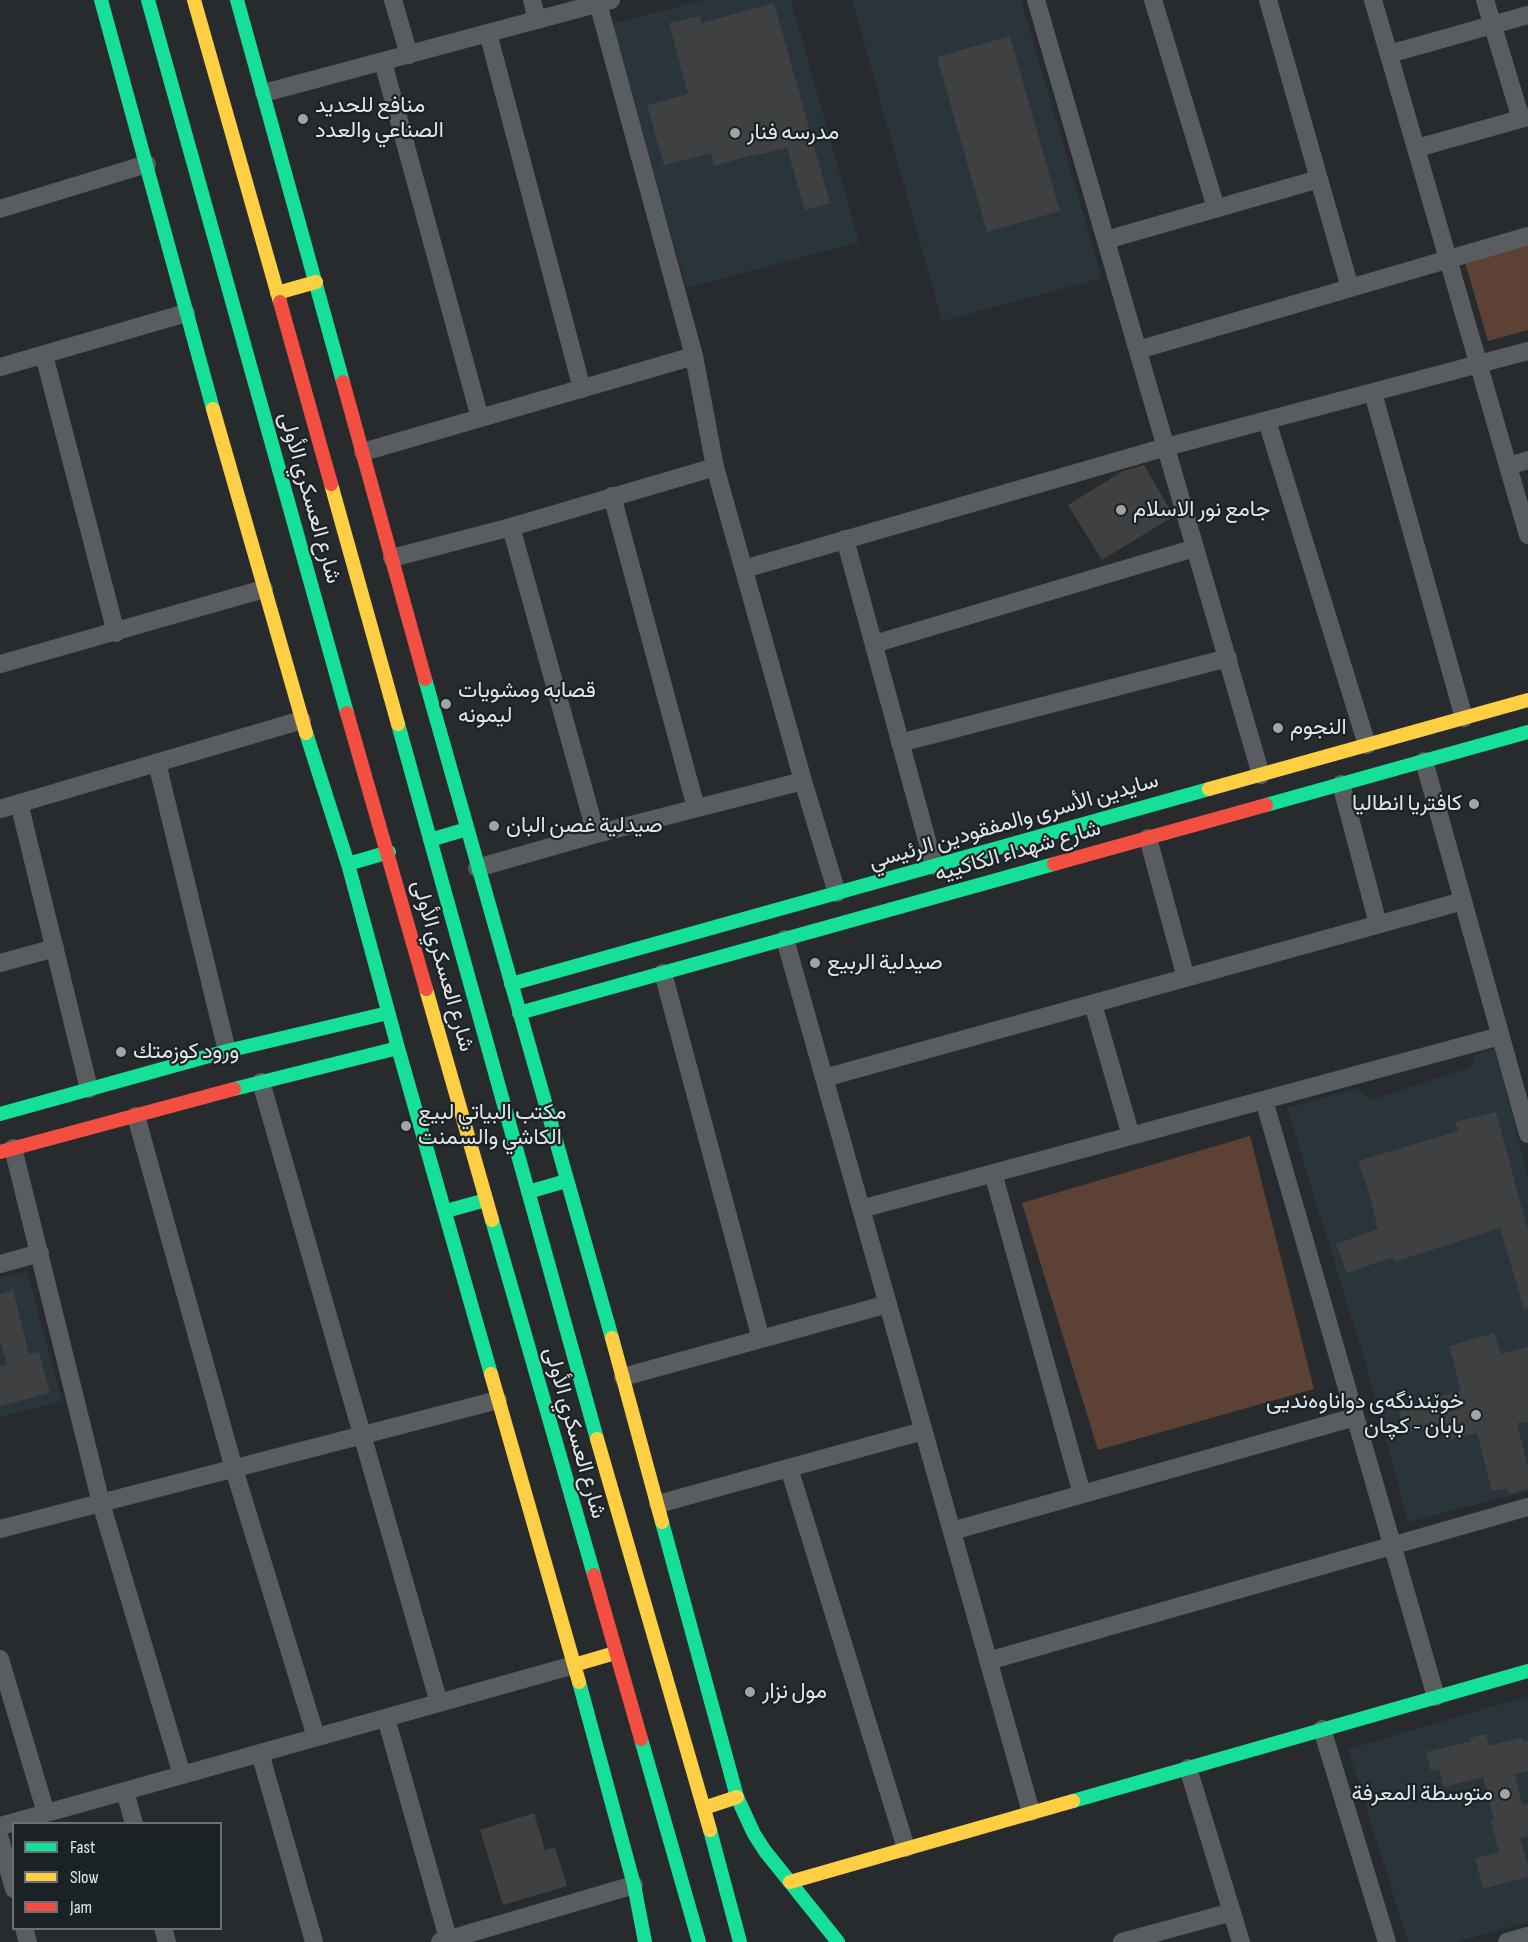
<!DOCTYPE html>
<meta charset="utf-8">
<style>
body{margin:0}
#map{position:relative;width:1528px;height:1942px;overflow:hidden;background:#282b2d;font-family:"Sofia Sans Condensed",sans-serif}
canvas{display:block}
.legend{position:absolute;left:12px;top:1822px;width:210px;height:108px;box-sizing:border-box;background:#1b2226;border:2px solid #6a7074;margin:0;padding:8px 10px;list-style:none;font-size:18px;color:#e1e5e8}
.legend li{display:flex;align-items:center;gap:12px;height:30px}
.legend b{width:30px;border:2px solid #6a7074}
</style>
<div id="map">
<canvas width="1528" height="1942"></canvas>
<ul class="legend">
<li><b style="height:8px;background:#16e098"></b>Fast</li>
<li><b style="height:8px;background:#ffcf43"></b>Slow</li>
<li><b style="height:8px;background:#f24e42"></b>Jam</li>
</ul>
</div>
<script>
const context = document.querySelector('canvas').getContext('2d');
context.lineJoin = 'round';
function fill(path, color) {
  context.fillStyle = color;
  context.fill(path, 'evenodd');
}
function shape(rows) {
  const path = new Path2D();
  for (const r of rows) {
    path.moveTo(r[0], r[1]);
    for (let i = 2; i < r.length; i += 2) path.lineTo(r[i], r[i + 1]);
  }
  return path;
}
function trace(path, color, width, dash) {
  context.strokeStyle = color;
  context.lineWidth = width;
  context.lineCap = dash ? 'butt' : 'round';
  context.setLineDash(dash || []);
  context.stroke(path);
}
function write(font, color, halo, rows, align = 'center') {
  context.font = font + ' "Sofia Sans Condensed",Vazirmatn,sans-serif';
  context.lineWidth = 4.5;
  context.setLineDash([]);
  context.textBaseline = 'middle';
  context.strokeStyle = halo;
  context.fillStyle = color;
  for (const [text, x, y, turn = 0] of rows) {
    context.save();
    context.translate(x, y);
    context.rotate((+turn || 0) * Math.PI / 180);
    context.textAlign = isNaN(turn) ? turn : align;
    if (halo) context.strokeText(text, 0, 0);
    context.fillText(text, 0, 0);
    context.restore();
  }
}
const built = shape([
 [704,0,791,0,859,242,687,288,610,24],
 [852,0,1021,0,1102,278,942,321],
 [1495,1048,1528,1177,1528,1491,1408,1522,1365,1362,1287,1108,1358,1088,1370,1100,1471,1067,1474,1055],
 [27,1271,62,1401,0,1417,0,1278],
 [1528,1696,1528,1922,1456,1942,1408,1942,1348,1749]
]);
const green = shape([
 [1528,244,1528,330,1488,341,1465,262],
 [1250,1136,1314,1389,1098,1450,1022,1203]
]);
const building = shape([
 [774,3,830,203,805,210,787,148,752,156,752,155,714,166,711,153,664,165,647,105,688,94,669,23,700,16,702,23],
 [1010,36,1060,211,987,232,937,57],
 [1144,465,1174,516,1102,560,1068,505,1123,471],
 [1496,1112,1528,1231,1528,1308,1524,1309,1500,1228,1394,1262,1393,1257,1347,1273,1336,1244,1378,1229,1367,1186,1358,1161,1458,1131,1455,1122],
 [13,1290,29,1354,39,1352,50,1393,0,1406,0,1366,7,1365,0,1340,0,1294],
 [1494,1333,1501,1354,1528,1347,1528,1422,1517,1423,1528,1467,1528,1489,1509,1494,1507,1488,1492,1491,1477,1433,1444,1441,1440,1426,1404,1433,1399,1411,1435,1404,1433,1398,1461,1391,1449,1346],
 [1486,1734,1489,1746,1522,1737,1523,1741,1528,1740,1528,1771,1515,1774,1522,1804,1528,1803,1528,1836,1520,1838,1528,1866,1528,1877,1483,1889,1475,1858,1499,1852,1491,1820,1494,1819,1483,1777,1444,1787,1439,1769,1431,1771,1426,1752,1471,1741,1470,1738],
 [534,1813,545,1850,555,1847,567,1886,503,1905,480,1830]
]);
const street = shape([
 [393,0,409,55],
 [532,0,537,20],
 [1036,0,1261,775],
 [1153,0,1216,208],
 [1268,0,1350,288],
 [1373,0,1528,535],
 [1485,0,1521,119],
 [598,3,694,356,715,467,803,781,837,893],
 [488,33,582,389],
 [1389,54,1528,15],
 [383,62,480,418],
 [264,93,611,0],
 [1417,148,1528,117],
 [0,209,147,164],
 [1106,240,1319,179],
 [1138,350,1528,236],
 [44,355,116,633],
 [0,367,186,313],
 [1373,393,1464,718],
 [1267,421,1367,745],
 [363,452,694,356],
 [1508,466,1528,460],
 [612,496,696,808],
 [511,527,596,834],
 [845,539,934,866],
 [392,558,511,527,715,467],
 [744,569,1166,447,1528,351],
 [874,644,1195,548],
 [0,664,264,589],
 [900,743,1228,658],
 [1424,761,1528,1134],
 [157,763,227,1051],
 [1341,784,1378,924],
 [19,803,89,1089],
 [0,809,302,720],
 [1148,838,1186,978],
 [477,868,596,834,803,781],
 [785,939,1031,1812],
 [0,963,55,948],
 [663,973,761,1339],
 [1093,1004,1131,1136],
 [824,1078,1463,901],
 [261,1082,439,1703],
 [1264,1100,1436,1697],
 [136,1116,234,1469,316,1737],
 [13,1148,101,1503,182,1775],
 [993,1173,1082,1494],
 [861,1209,1500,1036],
 [0,1264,40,1253],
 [623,1377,888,1304],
 [789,1468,906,1848],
 [658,1504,923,1431],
 [0,1529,498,1400],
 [952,1531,1355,1417],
 [0,1659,46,1813],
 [988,1661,1528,1507],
 [386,1718,449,1942],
 [1322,1729,1387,1942],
 [260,1753,314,1942],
 [1188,1768,1241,1942],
 [125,1791,134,1824],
 [0,1826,574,1665],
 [0,1839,14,1889],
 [24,1928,28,1942],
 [163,1928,167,1942],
 [440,1942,634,1885],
 [1122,1942,1232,1912],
 [1507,1942,1528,1936]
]);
const fast = shape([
 [101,0,213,409],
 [148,0,347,713],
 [237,0,343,382],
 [425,679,612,1338],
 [398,724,597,1439],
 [306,733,348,864,398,1048,491,1374],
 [1266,805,1528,732],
 [430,840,467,829],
 [348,864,389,852],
 [511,984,1209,789],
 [519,1013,1054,864],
 [234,1089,398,1048],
 [0,1114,227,1051,388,1013],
 [528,1192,566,1181],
 [446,1211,486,1200],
 [492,1220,594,1575],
 [662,1522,737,1797,754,1834,765,1851,838,1942],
 [579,1682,634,1885,645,1942],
 [641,1739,699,1942],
 [1073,1801,1528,1671],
 [710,1830,740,1942]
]);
const slow = shape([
 [194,0,280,302],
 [277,293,316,282],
 [213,409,306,733],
 [331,484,398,724],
 [1209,789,1528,700],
 [426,989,492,1220],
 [612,1338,662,1522],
 [491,1374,579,1682],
 [597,1439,710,1830],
 [574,1665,615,1653],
 [704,1808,737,1797],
 [790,1882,1073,1801]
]);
const jam = shape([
 [280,302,331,484],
 [343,382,425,679],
 [347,713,426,989],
 [1054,864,1266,805],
 [0,1152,234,1089],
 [594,1575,641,1739]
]);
const markers = [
 [303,119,6,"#a0a4a7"],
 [735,133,6,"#a0a4a7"],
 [1121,510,6,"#a0a4a7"],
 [446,704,6,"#a0a4a7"],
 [1278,728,6,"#a0a4a7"],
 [1474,804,6,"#a0a4a7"],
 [494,826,6,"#a0a4a7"],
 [815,963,6,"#a0a4a7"],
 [121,1052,6,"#a0a4a7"],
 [406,1126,6,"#a0a4a7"],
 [1476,1415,6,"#a0a4a7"],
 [750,1692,6,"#a0a4a7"],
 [1505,1794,6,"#a0a4a7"]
];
const poiNames = [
 ["منافع للحديد",315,106],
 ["الصناعي والعدد",315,131],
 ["مدرسه فنار",747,133],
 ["جامع نور الاسلام",1133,510],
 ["قصابه ومشويات",458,691],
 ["ليمونه",458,716],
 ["النجوم",1290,728],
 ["كافتريا انطاليا",1462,804,"right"],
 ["صيدلية غصن البان",506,826],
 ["صيدلية الربيع",827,963],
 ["ورود كوزمتك",133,1052],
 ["مكتب البياتي لبيع",418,1113],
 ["الكاشي والسمنت",418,1138],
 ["خوێندنگەی دواناوەندیی",1464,1402,"right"],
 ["بابان - کچان",1464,1427,"right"],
 ["مول نزار",762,1692],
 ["متوسطة المعرفة",1493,1794,"right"]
];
const streetNames = [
 ["شارع العسكري الأولى",309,498,74],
 ["سايدين الأسرى والمفقودين الرئيسي",1014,822,-16],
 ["شارع شهداء الكاكييه",1018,852,-16],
 ["شارع العسكري الأولى",442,966,74],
 ["شارع العسكري الأولى",574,1433,74]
];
fill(built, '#29353b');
fill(green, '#5d4135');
fill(building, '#3e4042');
trace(street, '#5a5d5f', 18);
trace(fast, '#16e098', 14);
trace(slow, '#ffcf43', 14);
trace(jam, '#f24e42', 14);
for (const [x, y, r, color] of markers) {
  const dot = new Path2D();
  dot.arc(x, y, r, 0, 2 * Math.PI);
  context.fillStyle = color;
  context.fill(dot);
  trace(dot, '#1b2226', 2);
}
write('22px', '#e1e5e8', '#1b2226', poiNames, 'left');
write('22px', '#e1e5e8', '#1b2226', streetNames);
</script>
